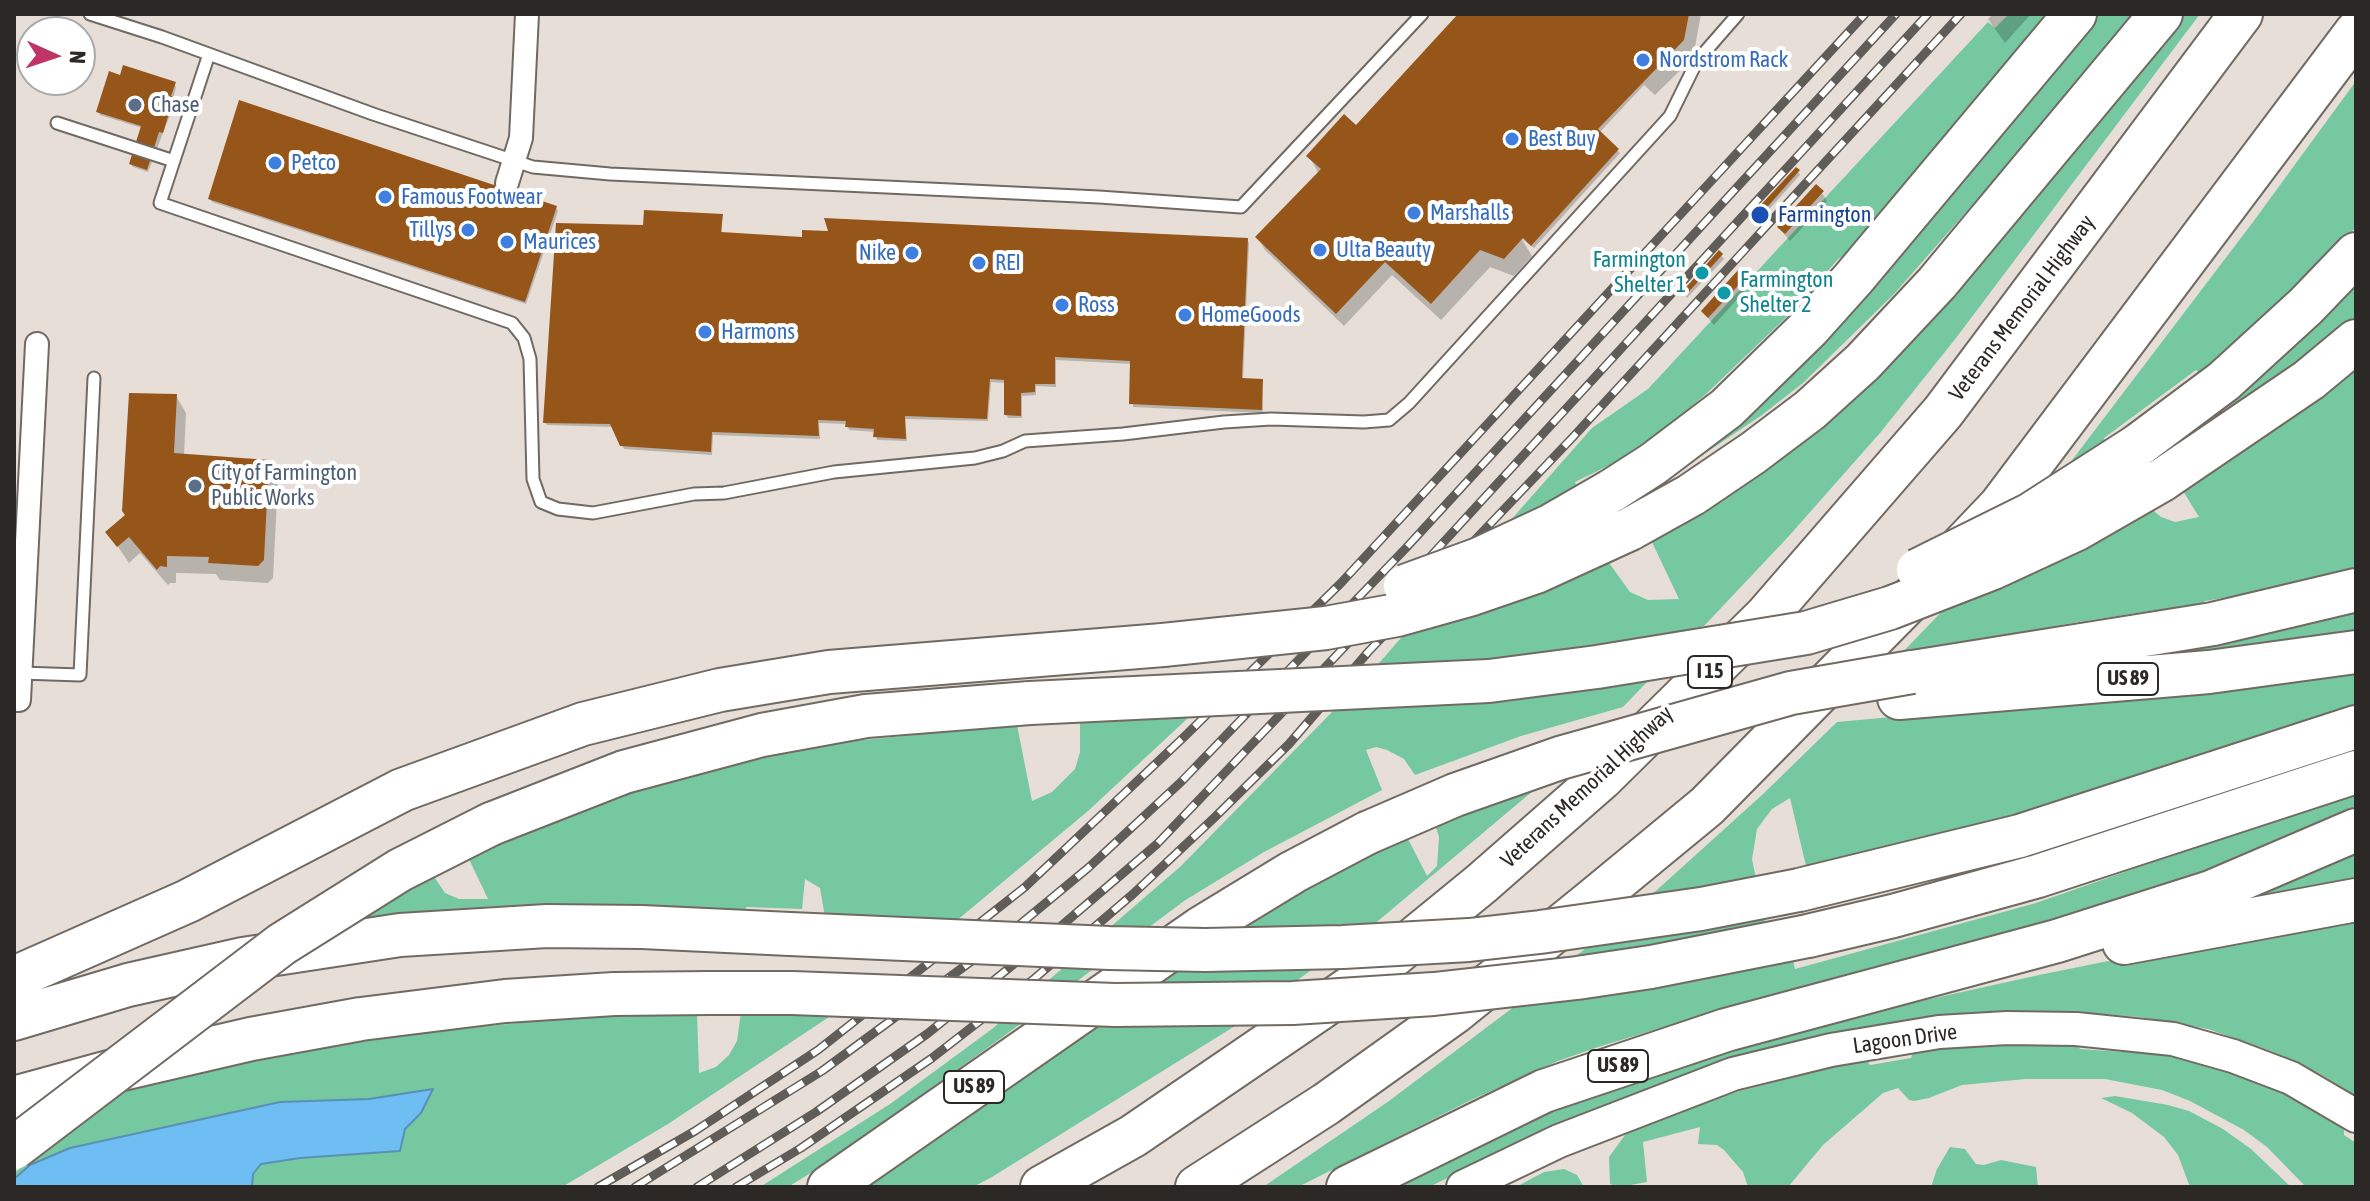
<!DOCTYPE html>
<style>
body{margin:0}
#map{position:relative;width:2370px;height:1201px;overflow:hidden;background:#e7dfd7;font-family:"Asap Condensed",sans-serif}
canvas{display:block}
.frame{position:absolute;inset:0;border:16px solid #2b2825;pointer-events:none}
.north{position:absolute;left:16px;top:16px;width:80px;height:80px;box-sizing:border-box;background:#fff;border:2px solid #aaa9a8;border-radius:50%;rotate:93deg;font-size:22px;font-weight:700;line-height:32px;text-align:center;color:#2b2825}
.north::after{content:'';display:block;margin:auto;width:28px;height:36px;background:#bf3365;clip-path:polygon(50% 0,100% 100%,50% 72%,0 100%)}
</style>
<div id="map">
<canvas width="2370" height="1201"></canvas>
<div class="frame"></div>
<div class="north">N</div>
</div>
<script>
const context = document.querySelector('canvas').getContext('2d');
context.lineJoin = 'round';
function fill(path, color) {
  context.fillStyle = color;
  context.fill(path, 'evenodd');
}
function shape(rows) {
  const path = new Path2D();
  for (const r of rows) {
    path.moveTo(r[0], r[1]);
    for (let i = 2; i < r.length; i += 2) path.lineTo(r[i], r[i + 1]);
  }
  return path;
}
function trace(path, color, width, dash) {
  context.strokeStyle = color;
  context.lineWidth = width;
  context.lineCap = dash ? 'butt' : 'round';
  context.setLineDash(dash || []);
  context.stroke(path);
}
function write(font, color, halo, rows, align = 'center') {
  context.font = font + ' "Asap Condensed",sans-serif';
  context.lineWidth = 8;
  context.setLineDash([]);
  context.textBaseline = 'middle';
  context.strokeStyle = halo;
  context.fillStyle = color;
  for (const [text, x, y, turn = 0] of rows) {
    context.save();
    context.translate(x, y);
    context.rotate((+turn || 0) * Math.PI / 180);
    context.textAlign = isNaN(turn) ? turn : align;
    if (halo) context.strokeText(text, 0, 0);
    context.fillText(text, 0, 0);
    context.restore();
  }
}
const green = shape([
 [2009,14,2047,14,1853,250,1838,259,1799,305,1705,395,1666,428,1614,463,1575,482,1579,492,1502,530,1592,428,1648,389,1988,22,1995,28],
 [2096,14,2132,14,1989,186,1894,294,1803,383,1762,415,1658,485,2031,91],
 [2182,14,2200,14,1956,338,1880,433,1788,537,1704,626,1632,643,1561,655,1373,670,1407,631,1607,560,1630,592,1648,600,1679,599,1650,538,1727,496,1776,462,1827,423,1873,381,1934,319,2104,114,2126,82],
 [2356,81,2356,227,2327,259,2201,375,2196,370,2104,438,2107,445,2063,472,2253,222],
 [2356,285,2356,323,2192,436,2228,407],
 [2356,365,2356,574,2264,598,2246,594,2205,601,2190,613,2158,618,2156,610,2066,624,1973,645,1898,657,1952,601,2148,506,2161,517,2175,522,2199,517,2180,486],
 [2356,606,2356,630,2172,654,2040,665],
 [2356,669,2356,704,2006,817,1806,866,1790,798,1772,809,1757,829,1752,859,1774,965,1793,961,1795,969,2036,903,2356,791,2356,812,2193,876,2093,912,1714,1012,1598,1047,1558,1061,1471,1100,1298,1187,1263,1187,1389,1101,1515,1006,1658,889,1762,795,1837,722,2240,685],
 [1648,681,1623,707,1521,736,1415,775,1404,759,1387,750,1376,747,1366,750,1382,790,1264,852,1184,901,1004,1036,825,1164,788,1187,760,1187,890,1104,992,1029,1181,866,1334,710,1489,703],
 [1188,718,1088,811,955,922,825,917,820,888,805,879,802,909,746,907,745,914,349,925,433,875,445,893,459,899,488,899,468,857,555,820,614,798,700,772,832,743,1017,725,1032,801,1052,792,1075,769,1080,752,1080,723],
 [1546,780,1378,921,1235,1026,992,1177,973,1187,866,1187,1043,1061,1304,885,1406,835,1427,876,1437,866,1439,837,1434,821],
 [2356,848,2356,882,2219,912],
 [2356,911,2356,1096,2320,1074,2271,1051,2208,1029,2140,1017,2077,1012,2014,1011,1939,1016,1822,1037,1698,1071,1564,1121,1429,1187,1388,1187,1547,1110,1697,1061,1903,1005,2039,975],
 [741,1012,832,1015,668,1124,562,1187,14,1187,14,1173,130,1087,263,1059,401,1035,566,1018,697,1013,699,1073,716,1067,729,1055,737,1041],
 [2009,1040,2077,1043,2080,1049,2124,1052,2127,1046,2192,1058,2282,1089,2344,1127,2344,1135,2356,1143,2356,1187,2306,1187,2267,1147,2244,1130,2190,1101,2162,1090,2105,1079,2026,1079,1962,1085,1929,1098,1914,1101,1909,1100,1898,1088,1883,1093,1823,1145,1788,1187,1748,1187,1743,1172,1724,1150,1717,1145,1698,1144,1700,1127,1643,1142,1647,1182,1620,1187,1610,1184,1609,1157,1628,1131,1647,1120,1740,1091,1866,1059,1870,1065,1911,1058,1914,1050],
 [2115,1096,2168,1105,2189,1111,2223,1129,2251,1149,2291,1187,2190,1187,2178,1155,2164,1137,2132,1113,2101,1098],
 [1950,1147,1965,1149,1976,1164,1984,1165,2001,1160,2036,1167,2038,1187,1931,1187,1937,1169],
 [1564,1169,1577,1175,1584,1187,1516,1187,1544,1172]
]);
const water = shape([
 [433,1089,421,1113,405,1129,400,1151,300,1158,261,1164,253,1174,252,1187,14,1187,14,1179,30,1165,70,1148,280,1102,369,1099,433,1089]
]);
const shadow = shape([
 [1461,14,1701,14,1693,58,1655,95,1644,85,1599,133,1620,153,1534,248,1521,238,1532,256,1514,276,1490,267,1441,320,1392,275,1344,326,1265,250,1258,238,1319,174,1309,156,1356,128],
 [1993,14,2031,14,2005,43,1988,19],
 [174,84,176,87,173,99,175,102,148,172,133,167,131,164,142,128,100,115,99,112],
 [1798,171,1800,175,1764,215,1762,213],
 [1822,193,1827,201,1790,241,1779,228],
 [210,199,556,208,558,211,526,304,212,202],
 [722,216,722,234,804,239,1247,240,1249,243,1243,380,1262,381,1263,413,1133,407,1132,364,1056,360,1056,387,1036,386,1036,395,1022,396,1022,418,1008,418,1006,414,1006,383,991,382,988,421,905,419,907,441,877,440,876,432,849,430,847,424,819,423,820,439,713,435,712,455,624,449,614,427,547,425,545,422,645,227],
 [1719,253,1724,259,1687,298,1683,293],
 [1745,277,1750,285,1714,325,1703,312],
 [176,396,186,413,184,456,268,462,278,480,273,578,268,583,220,580,216,574,176,573,176,583,170,583,168,585,140,553,129,563,108,532,127,516]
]);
const building = shape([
 [1458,14,1689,14,1684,40,1598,129,1619,149,1531,246,1523,238,1504,259,1480,250,1431,304,1385,262,1336,314,1255,237,1321,169,1306,156,1344,114,1356,125],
 [123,65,176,82,171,96,174,97,163,133,159,132,147,170,129,164,141,126,96,112,109,71,120,75],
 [239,100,557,206,525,302,208,199],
 [1796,167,1800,170,1762,213,1757,209],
 [1816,184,1824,191,1785,234,1777,227],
 [644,210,723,214,721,232,802,237,802,230,828,231,824,218,1248,238,1242,378,1263,379,1262,410,1129,404,1130,361,1055,357,1055,384,1035,384,1035,392,1021,393,1021,416,1004,415,1004,380,990,379,987,419,905,416,906,439,873,437,874,429,845,427,846,421,818,420,819,436,712,432,711,452,620,446,610,424,543,423,556,223,643,225],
 [1719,250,1723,254,1685,296,1681,293],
 [1739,269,1747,276,1708,318,1701,311],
 [129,393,177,394,174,453,269,460,264,560,258,566,208,563,209,557,167,556,167,567,160,566,157,570,129,537,117,547,105,532,125,515,122,511]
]);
const lane = shape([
 [90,14,162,37,373,114,533,167,610,174,1099,197,1241,207,1422,14],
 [209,54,160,203,512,323,524,338,530,359,533,479,541,502,558,509,593,513,694,494,724,493,834,472,975,458,1003,451,1025,441,1123,434,1224,422,1271,419,1364,422,1389,420,1409,403,1670,116,1697,61,1738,14],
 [57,123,174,161],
 [21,673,80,675,94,378]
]);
const street = shape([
 [507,183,521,138,527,14],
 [14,700,19,700,37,344]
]);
const secondary = shape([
 [1463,1187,1559,1141,1733,1074,1831,1050,1939,1032,2007,1028,2076,1029,2173,1039,2233,1056,2291,1078,2356,1116]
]);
const highway = shape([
 [2137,446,2224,381,2306,306,2356,254],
 [2162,480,2309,380,2356,341],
 [1611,491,1653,464,1727,408,1809,328,1853,279,2075,14],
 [1630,529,1691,495,1753,453,1810,410,1863,362,1937,283,2161,14],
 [1962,546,2000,506,2356,32],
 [1913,672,2213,624,2356,590],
 [1899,698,2209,672,2356,652],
 [491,824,624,772,762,735,866,716,1030,703],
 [1799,890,2020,836,2356,727],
 [1808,936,1893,916,2038,876,2356,772],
 [2124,943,2356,900],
 [14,978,188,901,402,790,583,724,720,690,829,672,1163,645],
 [14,1019,128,985,243,959,400,935,547,926,642,927,790,934],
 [14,1098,109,1072,251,1039,361,1019,505,1001,614,994,709,993],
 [829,1187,1201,928,1293,872,1367,833],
 [1042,1187,1133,1136,1372,973,1481,884,1602,778,1766,616,1943,412,2241,14],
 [1197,1187,1326,1104,1455,1012,1593,900,1707,806,1916,594],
 [1348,1187,1544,1091,1726,1030,2057,941,2211,892,2356,830]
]);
const rail = shape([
 [598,1187,695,1131,818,1050,1025,887,1184,737,1341,583,1865,14],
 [635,1187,822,1071,1007,935,1088,868,1181,782,1406,548,1896,14],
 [697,1187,816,1112,927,1034,1060,927,1157,844,1430,557,1928,14],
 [736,1187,801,1148,932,1058,1035,978,1133,894,1215,817,1289,744,1369,651,1573,437,1961,14]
]);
const highwayBridge = shape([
 [1918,570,2031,514,2137,446],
 [1405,586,1479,559,1552,525,1611,491],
 [1163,645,1326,628,1397,615,1472,594,1536,572,1630,529],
 [1030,703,1489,681,1597,667,1806,633,1890,608,1993,568,2075,530,2162,480],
 [1367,833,1455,795,1560,758,1791,693,1912,672],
 [790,934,1109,948,1205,950,1343,947,1469,940,1540,932,1701,909,1799,890],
 [709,993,792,993,1115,1005,1293,1003,1434,994,1577,978,1651,967,1808,936],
 [14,1148,282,944,400,870,491,824]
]);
const markers = [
 [1643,60,8,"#3f7fe0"],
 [135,105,8,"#5c6f8a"],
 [1512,139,8,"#3f7fe0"],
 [275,163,8,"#3f7fe0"],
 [385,197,8,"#3f7fe0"],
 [1414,213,8,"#3f7fe0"],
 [1760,215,10,"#1a4fb4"],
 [468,230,8,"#3f7fe0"],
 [507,242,8,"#3f7fe0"],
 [1320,250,8,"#3f7fe0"],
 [912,253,8,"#3f7fe0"],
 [979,263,8,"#3f7fe0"],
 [1702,273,8,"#0f9aa8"],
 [1724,293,8,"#0f9aa8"],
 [1062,305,8,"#3f7fe0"],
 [1185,315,8,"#3f7fe0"],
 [705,332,8,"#3f7fe0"],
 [195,486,8,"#5c6f8a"]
];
const shields = [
 [1710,672,44],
 [2128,679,60],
 [1618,1066,60],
 [974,1087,60]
];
const shieldNames = [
 ["I 15",1710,672],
 ["US 89",2128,679],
 ["US 89",1618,1066],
 ["US 89",974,1087]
];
const shopNames = [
 ["Nordstrom Rack",1659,60],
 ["Best Buy",1528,139],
 ["Petco",291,163],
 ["Famous Footwear",401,197],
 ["Marshalls",1430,213],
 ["Tillys",452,230,"right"],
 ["Maurices",523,242],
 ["Ulta Beauty",1336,250],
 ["Nike",896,253,"right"],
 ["REI",995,263],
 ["Ross",1078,305],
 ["HomeGoods",1201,315],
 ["Harmons",721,332]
];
const serviceNames = [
 ["Chase",151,105],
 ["City of Farmington",211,473],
 ["Public Works",211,498]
];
const transitNames = [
 ["Farmington",1778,215]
];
const cultureNames = [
 ["Farmington",1686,260],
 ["Shelter 1",1686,285],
 ["Farmington",1740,280,"left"],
 ["Shelter 2",1740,305,"left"]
];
const streetNames = [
 ["Veterans Memorial Highway",2022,308,-53],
 ["Veterans Memorial Highway",1587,787,-43],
 ["Lagoon Drive",1905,1039,-8]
];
fill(green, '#76c8a0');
fill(water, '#6ebdf3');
trace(water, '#5a90b5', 2);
fill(shadow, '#0003');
fill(building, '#96561a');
trace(lane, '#716a63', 15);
trace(street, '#716a63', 26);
trace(secondary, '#716a63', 36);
trace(highway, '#716a63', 46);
trace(lane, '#fff', 11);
trace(street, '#fff', 22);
trace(secondary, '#fff', 32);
trace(highway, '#fff', 42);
trace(rail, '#605c57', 9);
trace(rail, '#fff', 6, [18]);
trace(highwayBridge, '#716a63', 46, []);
trace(highwayBridge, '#fff', 42);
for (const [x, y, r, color] of markers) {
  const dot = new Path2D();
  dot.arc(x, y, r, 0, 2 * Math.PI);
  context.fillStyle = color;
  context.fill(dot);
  trace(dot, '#fff', 3);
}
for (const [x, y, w] of shields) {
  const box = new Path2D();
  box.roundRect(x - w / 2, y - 16, w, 32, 6);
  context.fillStyle = '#fff';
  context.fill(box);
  trace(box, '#2b2825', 2);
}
write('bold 20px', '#2b2825', null, shieldNames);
write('22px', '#366cbe', '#fff', shopNames, 'left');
write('22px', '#4e5e75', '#fff', serviceNames, 'left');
write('22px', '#164399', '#fff', transitNames, 'left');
write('22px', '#0d838f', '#fff', cultureNames, 'right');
write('22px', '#2b2825', '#fff', streetNames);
</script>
